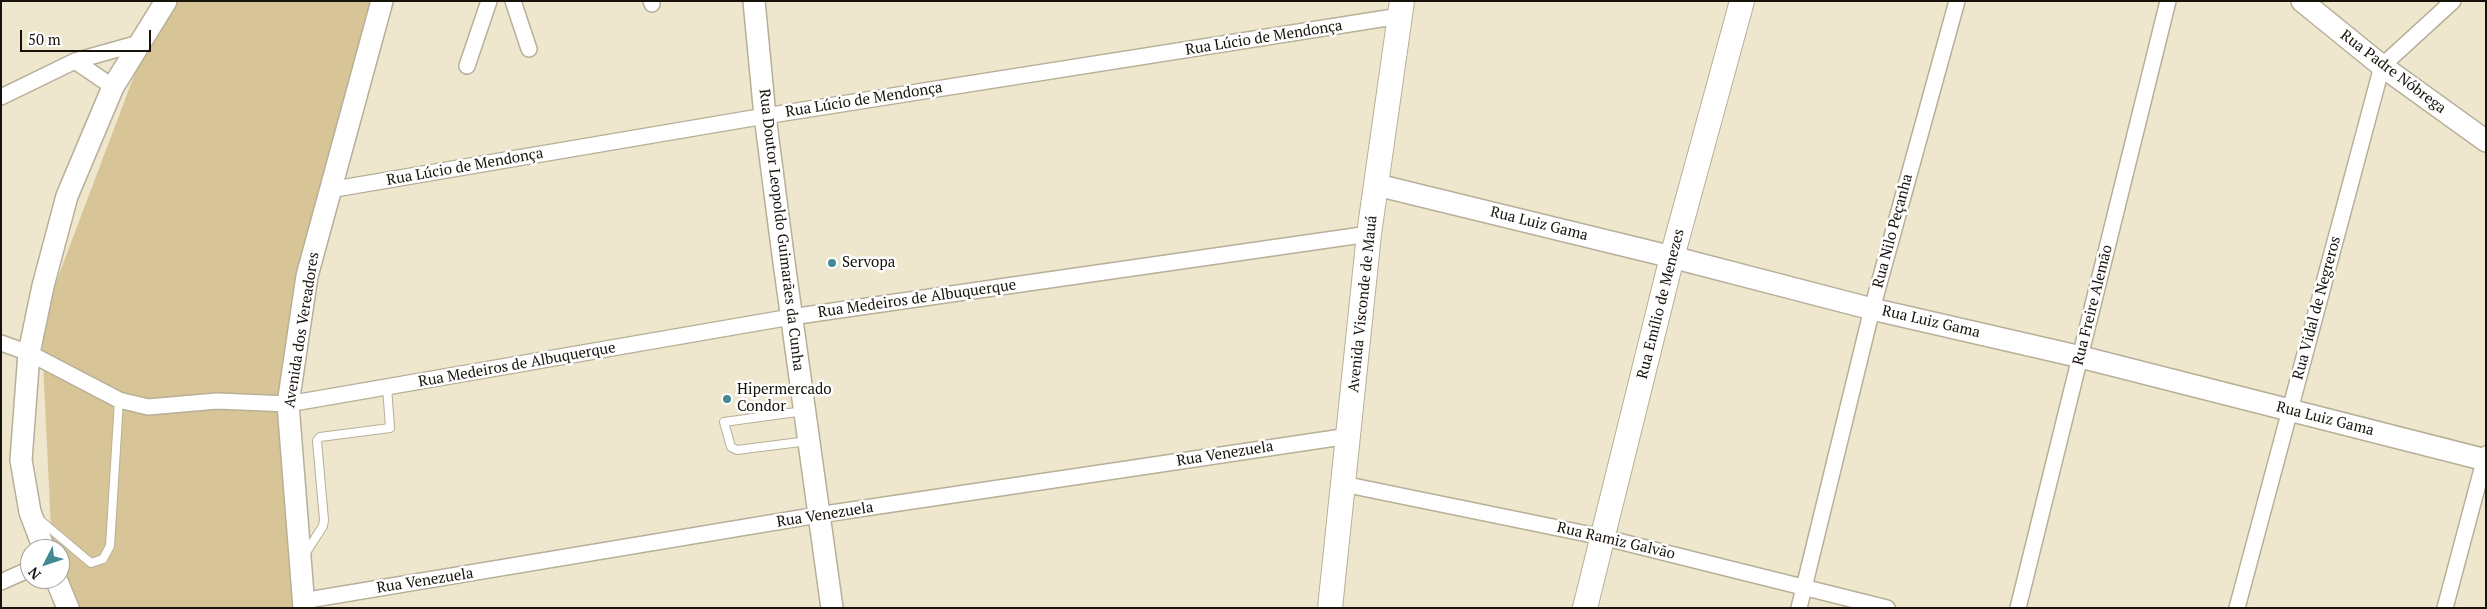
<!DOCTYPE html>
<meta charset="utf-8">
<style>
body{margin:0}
#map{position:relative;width:2487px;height:609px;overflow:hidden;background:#efe6ce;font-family:"PT Serif",serif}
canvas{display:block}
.frame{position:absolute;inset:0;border:2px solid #17130b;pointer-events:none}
.north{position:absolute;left:20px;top:539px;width:50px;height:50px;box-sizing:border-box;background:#fff;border:1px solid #a2a19d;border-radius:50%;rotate:229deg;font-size:14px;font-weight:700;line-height:20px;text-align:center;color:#17130b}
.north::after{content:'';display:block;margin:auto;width:18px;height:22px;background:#438895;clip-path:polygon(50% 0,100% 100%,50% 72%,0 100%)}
.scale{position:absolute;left:20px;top:30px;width:131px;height:22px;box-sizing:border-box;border:2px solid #17130b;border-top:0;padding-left:6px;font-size:15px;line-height:18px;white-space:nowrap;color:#17130b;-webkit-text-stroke:4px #fff;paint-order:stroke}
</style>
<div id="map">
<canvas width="2487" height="609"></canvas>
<div class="frame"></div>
<div class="north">N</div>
<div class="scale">50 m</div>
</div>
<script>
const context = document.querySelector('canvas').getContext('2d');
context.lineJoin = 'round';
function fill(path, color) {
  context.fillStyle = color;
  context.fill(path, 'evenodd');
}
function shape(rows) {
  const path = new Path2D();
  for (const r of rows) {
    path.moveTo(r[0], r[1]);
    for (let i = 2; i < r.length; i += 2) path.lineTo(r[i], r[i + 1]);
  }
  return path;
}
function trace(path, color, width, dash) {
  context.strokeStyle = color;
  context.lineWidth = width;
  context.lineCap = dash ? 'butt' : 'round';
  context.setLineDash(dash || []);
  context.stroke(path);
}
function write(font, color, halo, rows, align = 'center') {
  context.font = font + ' "PT Serif",serif';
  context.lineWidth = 5;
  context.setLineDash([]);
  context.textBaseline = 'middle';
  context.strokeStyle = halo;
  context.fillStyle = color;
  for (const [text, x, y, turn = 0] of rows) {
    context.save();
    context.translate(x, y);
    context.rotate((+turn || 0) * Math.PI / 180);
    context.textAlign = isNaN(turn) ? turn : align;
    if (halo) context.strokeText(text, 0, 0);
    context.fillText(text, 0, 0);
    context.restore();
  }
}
const green = shape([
 [178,1,371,1,280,400,301,608,74,608,60,576,60,549,52,549,41,322,143,52]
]);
const lane = shape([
 [804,411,724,422,731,447,737,450,808,441],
 [40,520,91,563,103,559,110,546,119,400],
 [305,554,323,526,324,520,317,441,320,437,390,428,387,387]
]);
const street = shape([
 [513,1,529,49],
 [651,1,652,4],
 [75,61,113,87],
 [467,66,489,1],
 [1,97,75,61,139,43],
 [329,190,765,116,1400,16],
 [1,343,29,353,119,400,148,407,217,401,288,404,791,317,1369,234],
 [1343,484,1602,537,1887,608],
 [1,582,30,569],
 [302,601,818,515,1349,436],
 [1799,608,1872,309,1957,1],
 [2018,608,2168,1],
 [2237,608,2382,66,2453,1],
 [2445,608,2486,454]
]);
const secondary = shape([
 [754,1,765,116,783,255,832,608],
 [2302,1,2382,66,2486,141],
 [1377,185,1672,257,1872,309,2081,357,2486,460],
 [44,549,30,512,21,460,29,353,43,286,67,196,113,87,166,1],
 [56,579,68,608],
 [304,608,288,404,307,276,382,1]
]);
const primary = shape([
 [1330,608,1369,234,1402,1],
 [1585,608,1672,257,1742,1]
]);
const markers = [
 [832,263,5,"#438895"],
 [727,399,5,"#438895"]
];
const streetNames = [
 ["Rua Lúcio de Mendonça",1264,38,-9],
 ["Rua Padre Nóbrega",2393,72,37],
 ["Rua Lúcio de Mendonça",864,100,-9],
 ["Rua Lúcio de Mendonça",465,167,-10],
 ["Rua Luiz Gama",1539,224,14],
 ["Rua Doutor Leopoldo Guimarães da Cunha",781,230,83],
 ["Rua Nilo Peçanha",1893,231,-75],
 ["Rua Medeiros de Albuquerque",917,299,-8],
 ["Avenida Visconde de Mauá",1363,304,-84],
 ["Rua Emílio de Menezes",1661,304,-76],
 ["Rua Freire Alemão",2093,305,-76],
 ["Rua Vidal de Negreros",2317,308,-75],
 ["Rua Luiz Gama",1931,322,13],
 ["Avenida dos Vereadores",302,330,-81],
 ["Rua Medeiros de Albuquerque",517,365,-10],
 ["Rua Luiz Gama",2325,419,14],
 ["Rua Venezuela",1225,454,-9],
 ["Rua Venezuela",825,515,-9],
 ["Rua Ramiz Galvão",1616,541,13],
 ["Rua Venezuela",425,581,-9]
];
const poiNames = [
 ["Servopa",842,263],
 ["Hipermercado",737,390],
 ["Condor",737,407]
];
fill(green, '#d8c597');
trace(lane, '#b8af98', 10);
trace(street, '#b8af98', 18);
trace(secondary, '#b8af98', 24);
trace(primary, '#b8af98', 26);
trace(lane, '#fff', 8);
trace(street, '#fff', 15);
trace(secondary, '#fff', 21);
trace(primary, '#fff', 24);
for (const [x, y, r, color] of markers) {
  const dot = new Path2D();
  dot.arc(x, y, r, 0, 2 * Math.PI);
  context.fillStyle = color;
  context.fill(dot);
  trace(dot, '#fff', 2);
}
write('15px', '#17130b', '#fff', streetNames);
write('15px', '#17130b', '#fff', poiNames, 'left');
</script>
